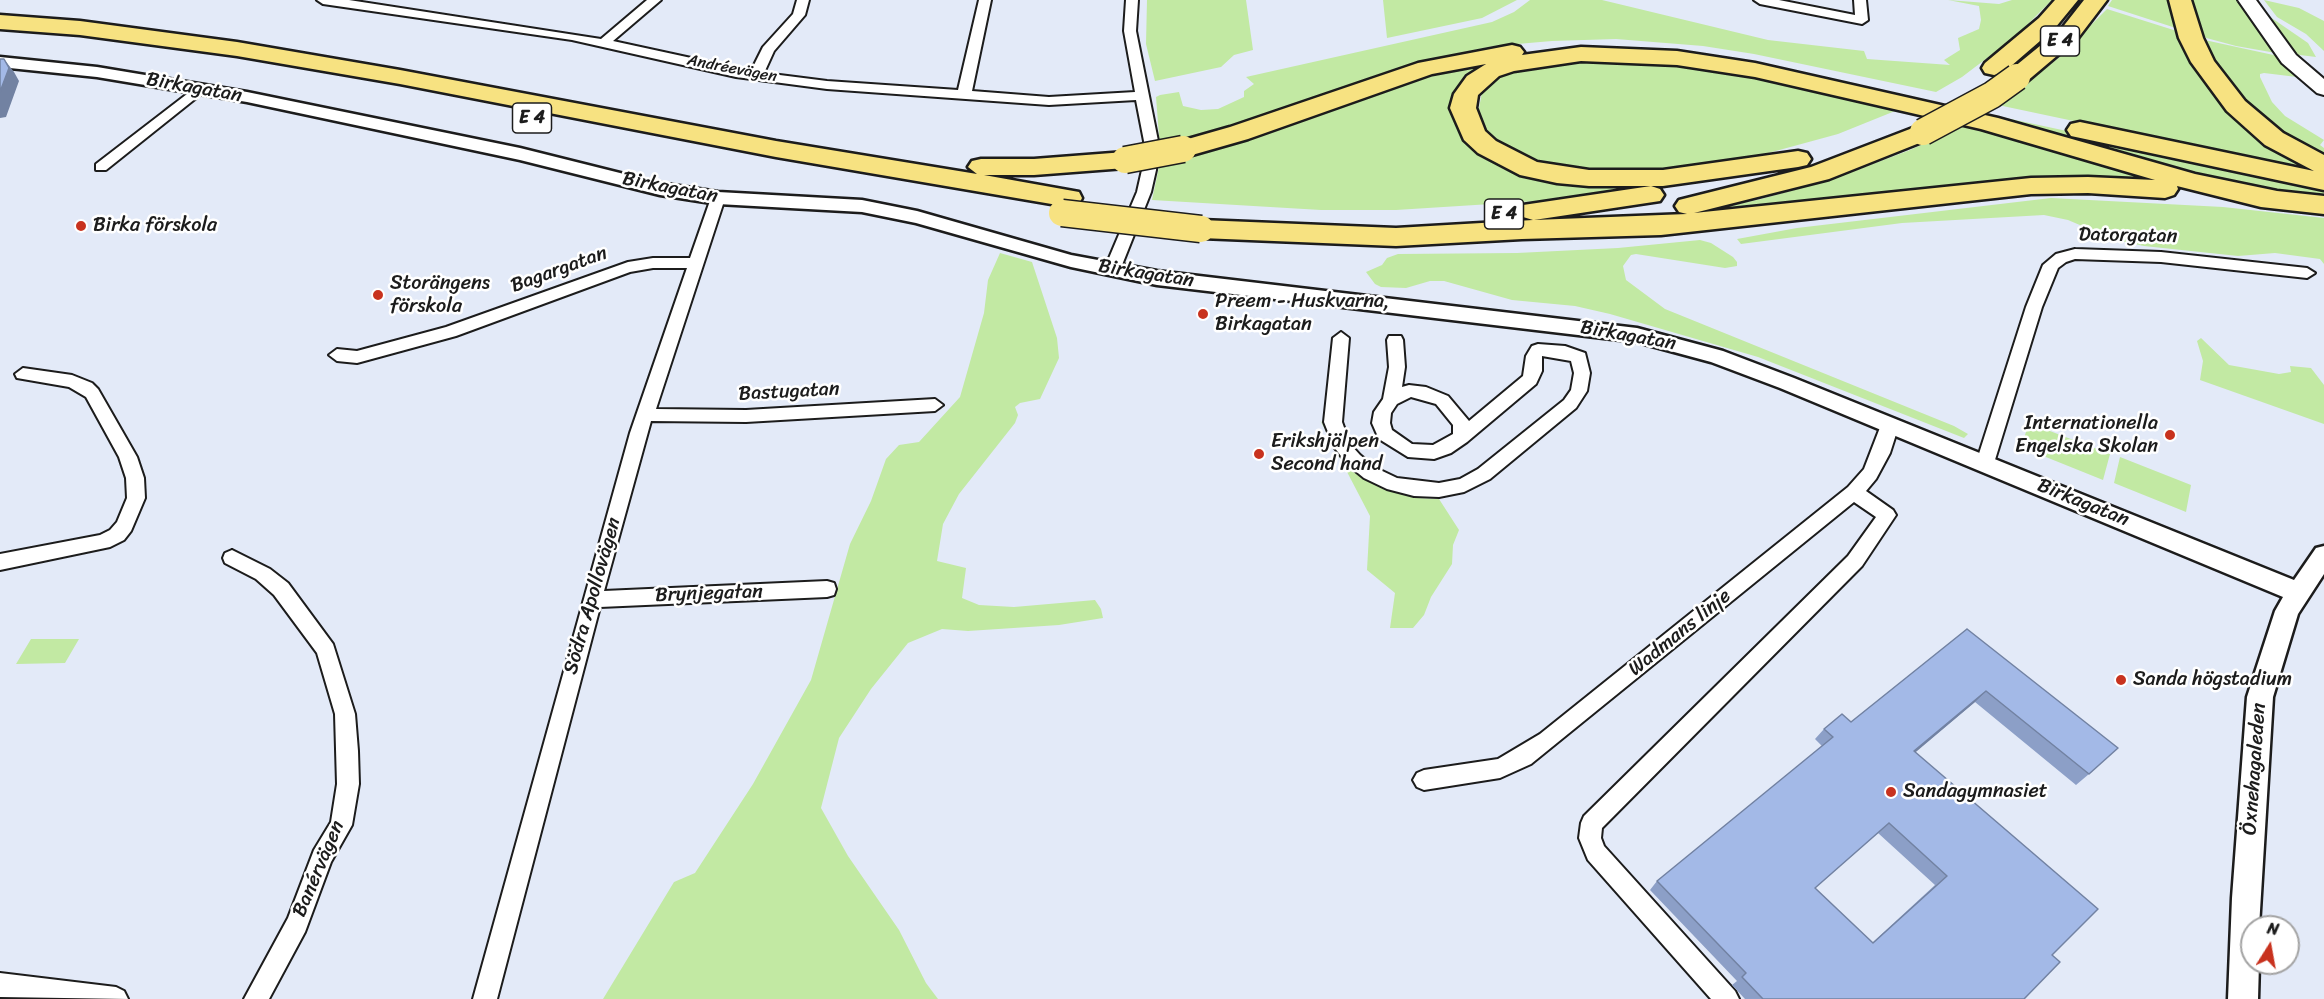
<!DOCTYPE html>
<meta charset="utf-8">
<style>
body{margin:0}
#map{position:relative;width:2324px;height:999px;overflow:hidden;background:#e3eaf8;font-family:Sriracha,sans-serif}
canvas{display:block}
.north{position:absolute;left:2240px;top:915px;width:60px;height:60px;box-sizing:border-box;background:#fff;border:2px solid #a4a4a4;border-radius:50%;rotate:11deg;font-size:16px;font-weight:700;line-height:24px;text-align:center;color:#1c1c1c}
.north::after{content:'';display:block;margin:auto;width:21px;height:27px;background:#c8321e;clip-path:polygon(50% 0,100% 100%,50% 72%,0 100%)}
</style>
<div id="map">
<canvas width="2324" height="999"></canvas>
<div class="north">N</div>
</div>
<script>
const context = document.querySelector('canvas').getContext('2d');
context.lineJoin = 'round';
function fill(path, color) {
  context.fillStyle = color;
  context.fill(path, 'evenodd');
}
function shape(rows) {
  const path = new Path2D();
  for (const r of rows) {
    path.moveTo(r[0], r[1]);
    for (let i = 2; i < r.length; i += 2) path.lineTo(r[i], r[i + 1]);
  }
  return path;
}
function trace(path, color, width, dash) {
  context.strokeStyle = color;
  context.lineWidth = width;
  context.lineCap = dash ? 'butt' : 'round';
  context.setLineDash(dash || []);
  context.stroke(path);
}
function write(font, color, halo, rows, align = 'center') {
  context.font = font + ' Sriracha,sans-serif';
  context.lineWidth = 5;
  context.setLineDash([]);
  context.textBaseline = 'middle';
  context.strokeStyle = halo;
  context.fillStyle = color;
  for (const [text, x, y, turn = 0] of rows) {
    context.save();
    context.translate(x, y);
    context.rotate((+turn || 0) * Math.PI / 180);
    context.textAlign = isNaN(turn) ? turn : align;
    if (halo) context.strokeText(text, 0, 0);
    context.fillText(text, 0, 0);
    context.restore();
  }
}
const green = shape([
 [1147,0,1246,0,1253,50,1234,55,1221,67,1155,81,1146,44],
 [1383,0,1517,0,1482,18,1387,38],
 [1530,0,1602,0,1768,40,1864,51,1867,59,1950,65,1944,60,1960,50,1958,38,1979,29,1981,20,1979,6,1948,0,1999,4,2012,0,2052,0,2016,36,1962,77,1936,92,1754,54,1703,46,1616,39,1552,41,1494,46,1445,56,1395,71,1256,120,1160,148,1156,97,1160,95,1179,92,1183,106,1201,110,1218,109,1244,97,1244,91,1254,84,1246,77,1492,22,1514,12],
 [2112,0,2174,0,2182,30,2108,6],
 [2188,0,2240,0,2276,53,2236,46,2199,36],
 [2264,0,2299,8,2324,21,2324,51,2306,34,2277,17],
 [2107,9,2183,33,2217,90,2324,174,1998,105,2056,60],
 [2260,10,2308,43,2316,57,2292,54],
 [2200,39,2278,56,2297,77,2264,73,2260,74,2260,77,2272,102,2285,116,2324,140,2320,145,2324,148,2324,161,2277,134,2225,81],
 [1603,49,1664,53,1714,58,1833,81,2324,186,2324,199,2270,193,2161,171,2001,123,1789,74,1678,55,1600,51,1515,59,1487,68,1471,76,1457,96,1459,120,1465,131,1487,152,1531,173,1591,182,1676,181,1570,199,1396,210,1321,210,1152,200,1160,162,1236,142,1416,77,1477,62,1518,54],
 [1574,60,1702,66,1905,107,1838,134,1750,158,1625,173,1578,171,1519,157,1500,146,1480,126,1477,119,1482,92,1490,81,1525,68],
 [1969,123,2167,181,2054,177,1980,183,1658,222,1761,199,1830,180,1910,150],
 [2051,198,2223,207,2324,218,2324,264,2320,259,2275,253,2238,256,2144,246,2115,240,2068,220,2044,215,1902,223,1741,244,1737,239,1797,228],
 [1700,240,1711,243,1733,257,1737,262,1737,266,1725,268,1636,254,1631,255,1623,266,1626,280,1665,309,1954,426,1968,434,1964,438,1758,357,1610,314,1575,306,1512,300,1444,281,1430,281,1406,288,1381,287,1375,284,1366,272,1382,265,1387,258,1398,254,1517,253,1618,248],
 [1000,253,1032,262,1057,338,1059,358,1040,399,1020,403,1015,407,1018,415,1015,423,959,494,943,524,937,561,966,568,962,598,979,605,1014,607,1095,600,1101,609,1103,618,1059,625,968,631,942,629,908,643,871,689,839,738,821,808,848,856,899,930,926,983,938,999,603,999,674,882,695,873,753,784,811,680,850,544,871,501,886,459,899,445,919,442,960,397,984,313,988,280],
 [2201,338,2229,365,2279,374,2291,372,2290,366,2311,368,2324,385,2324,424,2200,380,2203,361,2197,341],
 [1320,420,1362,476,1383,489,1418,498,1439,499,1459,530,1453,545,1452,564,1431,597,1424,615,1413,628,1390,628,1395,593,1367,570,1370,516],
 [2029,423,2110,454,2103,480,2021,447],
 [2120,457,2191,485,2186,512,2114,483],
 [31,639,79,639,65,663,16,664]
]);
const minor = shape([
 [317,0,349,0,601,39,647,0,661,0,613,41,751,71,763,47,793,14,797,0,809,0,805,15,774,51,764,73,827,81,958,90,979,0,991,0,972,91,1049,97,1135,92,1124,31,1126,0,1138,0,1136,31,1158,141,1156,170,1151,192,1120,270,1112,275,1104,270,1137,192,1142,170,1144,141,1136,100,1049,105,827,89,736,77,572,40,323,4,317,0],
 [1754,0,1779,0,1855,15,1854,0,1866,0,1868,20,1862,24,1760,4,1754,0],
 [200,84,207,88,205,91,106,170,96,170,96,164,200,84],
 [718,193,725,198,656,409,746,410,935,399,943,405,935,411,746,422,651,421,604,591,827,581,834,583,836,589,834,595,827,597,600,607,497,999,473,999,630,433,687,268,653,268,630,272,456,336,357,363,337,361,329,355,337,349,357,351,446,327,628,262,653,258,690,258,711,198,718,193],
 [2075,249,2161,252,2307,268,2315,273,2307,278,2161,262,2075,259,2066,262,2058,268,2042,307,1994,463,1991,468,1979,468,1976,463,2026,307,2043,265,2056,254,2075,249],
 [1341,332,1349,338,1342,422,1350,444,1360,455,1376,468,1397,478,1439,483,1460,479,1478,469,1564,400,1571,390,1574,373,1571,361,1542,356,1542,371,1536,384,1467,442,1451,453,1434,459,1408,457,1379,439,1372,423,1374,412,1383,399,1389,367,1387,340,1389,336,1401,336,1403,340,1405,367,1402,387,1409,385,1426,387,1448,396,1469,421,1523,376,1526,356,1532,346,1538,344,1565,346,1585,353,1590,373,1587,391,1576,408,1490,479,1464,492,1439,497,1414,496,1387,489,1364,478,1348,465,1334,447,1324,422,1333,338,1341,332],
 [1411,397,1436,404,1453,425,1453,434,1433,445,1412,444,1392,430,1390,423,1391,413,1397,404,1411,397],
 [23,368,72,375,92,383,98,389,137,457,144,478,145,498,131,531,124,540,110,547,0,570,0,554,100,535,110,530,117,522,127,498,126,478,119,457,86,397,69,387,17,378,15,374,23,368],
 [1890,419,1896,420,1899,425,1890,453,1876,479,1866,491,1893,510,1896,515,1862,566,1602,828,1601,838,1604,846,1735,991,1739,999,1711,999,1588,860,1579,838,1581,823,1584,816,1848,556,1876,517,1854,502,1531,764,1500,778,1424,790,1417,787,1413,780,1417,773,1424,770,1498,759,1540,734,1848,487,1864,469,1881,425,1884,420,1890,419],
 [232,550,270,569,288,583,333,644,355,714,358,751,359,784,352,825,331,862,305,932,269,999,244,999,288,918,314,850,331,822,337,784,335,714,317,653,274,595,256,579,225,563,223,558,225,553,232,550],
 [0,973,116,987,124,991,128,999,0,997,0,973]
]);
const tertiary = shape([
 [0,57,97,67,247,92,520,148,660,183,718,192,862,200,917,211,1071,255,1157,271,1637,328,1723,351,1794,378,2294,580,2316,548,2324,546,2324,574,2298,614,2273,697,2259,927,2252,927,2252,963,2259,963,2258,999,2228,999,2232,898,2247,697,2275,611,2283,597,1780,388,1711,362,1637,342,1157,285,1071,267,916,223,862,212,718,204,660,195,520,160,247,102,97,77,0,67,0,57]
]);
const secondary = shape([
 [2238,0,2256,0,2296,55,2324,79,2324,95,2317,93,2282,63,2238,0]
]);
const motorway = shape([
 [2055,0,2078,0,2055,28,2003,73,1994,75,1985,73,1982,68,1985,63,2039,18,2055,0],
 [2084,0,2107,0,2078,38,2026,82,2017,84,2008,82,2005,77,2008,72,2062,28,2084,0],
 [2169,0,2191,0,2203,38,2214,61,2245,101,2283,133,2324,155,2324,190,2071,136,2067,130,2071,124,2080,122,2314,171,2265,145,2227,111,2191,62,2179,38,2169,0],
 [0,15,80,21,237,42,400,70,776,141,977,174,968,167,972,161,981,159,1034,159,1125,152,1134,154,1138,160,1134,166,1125,168,1034,175,984,175,1079,192,1082,198,1079,204,1069,207,776,157,400,84,237,56,80,35,0,29,0,15],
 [1512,45,1520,47,1524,52,1522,55,1581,47,1677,51,1755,63,1998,118,2195,174,2277,191,2324,196,2324,214,2261,207,2177,186,2178,189,2174,195,2165,198,2088,193,2031,194,1661,235,1522,239,1396,246,1201,238,1191,235,1187,229,1191,223,1201,220,1396,228,1533,220,1523,217,1519,211,1523,205,1651,186,1660,189,1664,195,1660,201,1534,220,1687,214,1679,212,1675,206,1679,200,1811,167,1923,124,1932,126,1936,132,1932,138,1829,179,1694,213,2031,178,2088,177,2155,180,1981,129,1755,77,1677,65,1581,61,1514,71,1499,76,1478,95,1476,108,1485,131,1496,141,1537,162,1589,170,1663,170,1798,151,1807,153,1811,159,1807,165,1798,167,1663,186,1589,186,1557,183,1520,175,1478,153,1464,140,1450,108,1454,94,1467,76,1486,64,1432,74,1248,139,1192,155,1183,157,1174,155,1170,149,1174,143,1230,127,1418,63,1512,45]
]);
const motorwayBridge = shape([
 [1923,132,1992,95,2017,77],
 [1125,160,1183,149],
 [1062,213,1201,229]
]);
const wall = shape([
 [1967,629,2089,774,2076,785,1975,702,1915,752,2052,955,2024,999,1745,999,1732,985,1737,981,1650,890,1657,881,1822,746,1815,739,1824,729,1851,722],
 [1878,833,1935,885,1872,943,1815,888]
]);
const shadedWall = shape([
 [4,59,14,72,19,81,6,117,0,118,0,92],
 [1986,691,1975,702,1904,762,1914,751]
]);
const building = shape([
 [0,59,4,59,9,68,0,92,0,59],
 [1967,629,2118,748,2089,774,1986,691,1914,751,2098,909,2052,955,2060,962,2024,999,1763,999,1742,977,1746,973,1657,881,1833,737,1824,729,1842,714,1851,722,1967,629],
 [1889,823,1947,876,1873,943,1815,888,1889,823]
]);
const markers = [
 [81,226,6,"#c8321e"],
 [378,295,6,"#c8321e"],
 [1203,314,6,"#c8321e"],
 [2170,435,6,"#c8321e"],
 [1259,454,6,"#c8321e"],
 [2121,680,6,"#c8321e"],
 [1891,792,6,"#c8321e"]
];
const farStreetnames = [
 ["Andréevägen",732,69,11]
];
const shields = [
 [2060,41,39],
 [532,118,39],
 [1504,214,39]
];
const shieldNames = [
 ["E 4",2060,41],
 ["E 4",532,118],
 ["E 4",1504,214]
];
const streetNames = [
 ["Birkagatan",194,88,10],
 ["Birkagatan",670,188,11],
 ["Datorgatan",2128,236,1],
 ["Bagargatan",559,270,-20],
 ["Birkagatan",1146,274,9],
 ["Birkagatan",1628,336,10],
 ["Bastugatan",789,392,-3],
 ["Birkagatan",2083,503,22],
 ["Brynjegatan",709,594,-2],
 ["Södra Apollovägen",593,596,-74],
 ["Wadmans linje",1680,633,-39],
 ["Öxnehagaleden",2255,769,-86],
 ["Banérvägen",319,869,-67]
];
const poiNames = [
 ["Birka förskola",93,226],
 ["Storängens",390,284],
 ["förskola",390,307],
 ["Preem - Huskvarna,",1215,302],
 ["Birkagatan",1215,325],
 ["Internationella",2158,424,"right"],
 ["Engelska Skolan",2158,447,"right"],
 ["Erikshjälpen",1271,442],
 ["Second hand",1271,465],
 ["Sanda högstadium",2133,680],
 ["Sandagymnasiet",1903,792]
];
fill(green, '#c2e9a3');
trace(minor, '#1c1c1c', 4);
trace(tertiary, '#1c1c1c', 5);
trace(secondary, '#1c1c1c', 4);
trace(motorway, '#1c1c1c', 5);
fill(minor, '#fff');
fill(tertiary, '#fff');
fill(secondary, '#fff');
fill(motorway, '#f7e281');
trace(motorwayBridge, '#1c1c1c', 29, []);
trace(motorwayBridge, '#f7e281', 26);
fill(wall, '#8c9fc7');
fill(shadedWall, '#7282a2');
fill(building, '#a3b9e7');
trace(building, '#7282a2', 1.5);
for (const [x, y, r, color] of markers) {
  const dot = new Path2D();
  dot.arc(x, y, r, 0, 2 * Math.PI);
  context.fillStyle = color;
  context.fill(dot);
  trace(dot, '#fff', 2);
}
write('16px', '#1c1c1c', '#fff', farStreetnames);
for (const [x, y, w] of shields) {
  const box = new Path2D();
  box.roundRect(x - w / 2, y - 15, w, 30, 4.5);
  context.fillStyle = '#fff';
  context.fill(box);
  trace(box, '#1c1c1c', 1.5);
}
write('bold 18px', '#1c1c1c', null, shieldNames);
write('20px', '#1c1c1c', '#fff', streetNames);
write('20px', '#1c1c1c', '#fff', poiNames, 'left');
</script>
